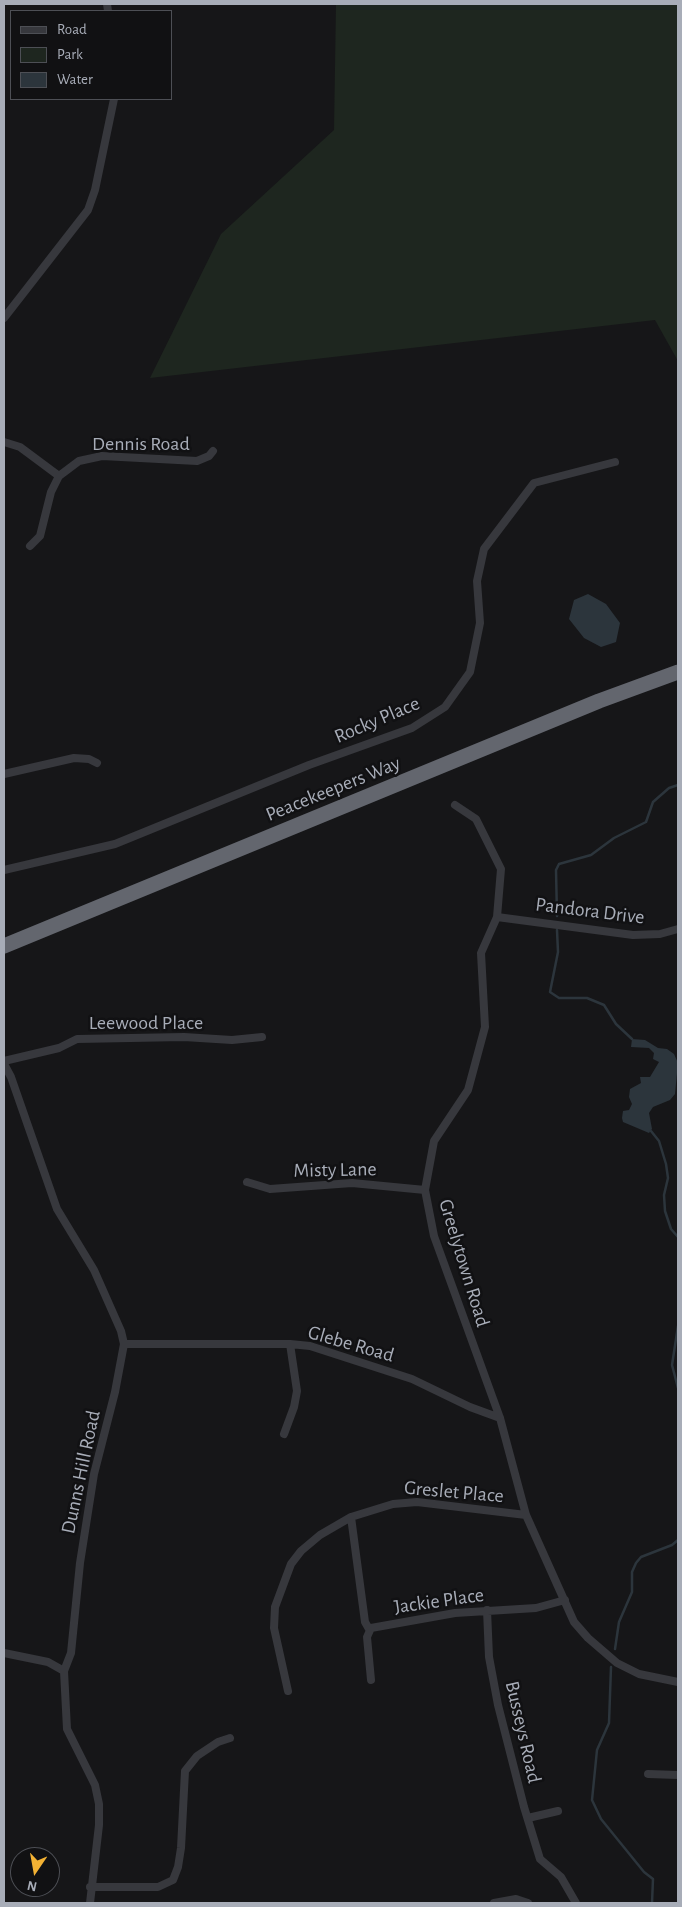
<!DOCTYPE html>
<style>
body{margin:0}
#map{position:relative;width:682px;height:1907px;overflow:hidden;background:#161618;font-family:"Alegreya Sans",sans-serif}
canvas{display:block}
.frame{position:absolute;inset:0;border:5px solid #a8adb8;pointer-events:none}
.legend{position:absolute;left:10px;top:10px;width:162px;height:90px;box-sizing:border-box;background:#111113;border:1px solid #4d4f55;margin:0;padding:6px 9px;list-style:none;font-size:15px;color:#a8adb8}
.legend li{display:flex;align-items:center;gap:10px;height:25px}
.legend b{width:25px;border:1px solid #4d4f55}
.north{position:absolute;left:10px;top:1847px;width:50px;height:50px;box-sizing:border-box;background:#111113;border:1px solid #4d4f55;border-radius:50%;rotate:192deg;font-size:14px;font-weight:700;line-height:20px;text-align:center;color:#a8adb8}
.north::after{content:'';display:block;margin:auto;width:18px;height:22px;background:#f2b134;clip-path:polygon(50% 0,100% 100%,50% 72%,0 100%)}
</style>
<div id="map">
<canvas width="682" height="1907"></canvas>
<div class="frame"></div>
<ul class="legend">
<li><b style="height:6px;background:#37383d"></b>Road</li>
<li><b style="height:14px;background:#1e261f"></b>Park</li>
<li><b style="height:14px;background:#2c353c"></b>Water</li>
</ul>
<div class="north">N</div>
</div>
<script>
const context = document.querySelector('canvas').getContext('2d');
context.lineJoin = 'round';
function fill(path, color) {
  context.fillStyle = color;
  context.fill(path, 'evenodd');
}
function shape(rows) {
  const path = new Path2D();
  for (const r of rows) {
    path.moveTo(r[0], r[1]);
    for (let i = 2; i < r.length; i += 2) path.lineTo(r[i], r[i + 1]);
  }
  return path;
}
function trace(path, color, width, dash) {
  context.strokeStyle = color;
  context.lineWidth = width;
  context.lineCap = dash ? 'butt' : 'round';
  context.setLineDash(dash || []);
  context.stroke(path);
}
function write(font, color, halo, rows, align = 'center') {
  context.font = font + ' "Alegreya Sans",sans-serif';
  context.lineWidth = 5;
  context.setLineDash([]);
  context.textBaseline = 'middle';
  context.strokeStyle = halo;
  context.fillStyle = color;
  for (const [text, x, y, turn = 0] of rows) {
    context.save();
    context.translate(x, y);
    context.rotate((+turn || 0) * Math.PI / 180);
    context.textAlign = isNaN(turn) ? turn : align;
    if (halo) context.strokeText(text, 0, 0);
    context.fillText(text, 0, 0);
    context.restore();
  }
}
const green = shape([
 [336,4,678,4,678,361,655,320,150,378,221,234,334,130]
]);
const water = shape([
 [588,594,606,604,620,623,616,642,601,647,584,638,569,619,574,600],
 [632,1039,645,1040,658,1048,667,1049,674,1054,678,1063,675,1094,670,1100,653,1107,649,1113,652,1129,649,1133,623,1122,622,1118,623,1111,629,1110,632,1104,629,1097,630,1089,641,1083,640,1077,650,1077,659,1062,653,1059,654,1053,649,1048,631,1047]
]);
const stream = shape([
 [557,916,556,870,559,864,591,855,614,838,646,822,653,802,669,788,678,785],
 [557,930,558,952,550,992,559,998,587,998,604,1005,616,1024,632,1039],
 [651,1131,659,1141,666,1164,668,1178,664,1195,665,1211,671,1229,678,1237],
 [678,1326,672,1365,678,1388],
 [615,1649,619,1622,632,1592,632,1572,636,1563,641,1557,672,1545,678,1540],
 [611,1667,609,1723,597,1750,592,1800,601,1819,644,1872,653,1879,652,1903]
]);
const street = shape([
 [107,4,108,11],
 [4,318,88,210,95,190,114,99],
 [4,442,20,447,59,476],
 [30,546,40,536,51,492,59,476,79,461,102,456,197,461,209,456,213,451],
 [4,774,74,758,89,759,97,763],
 [455,805,476,819,501,869,497,917,481,953,485,1027,468,1090,434,1141,425,1190,434,1236,500,1418,526,1515,574,1622,588,1638,617,1663,639,1674,678,1682],
 [4,870,115,844,309,765,412,728,445,707,470,672,480,623,477,581,484,549,534,483,615,462],
 [497,917,633,935,660,934,678,929],
 [4,1061,59,1048,77,1039,184,1037,232,1040,262,1037],
 [4,1064,11,1077,57,1209,94,1270,121,1331,124,1344,115,1392,94,1474,80,1563,71,1653,64,1671,67,1729,95,1785,99,1804,99,1825,90,1903],
 [247,1182,270,1189,352,1183,425,1190],
 [124,1344,290,1344,310,1346,412,1379,470,1407,500,1418],
 [284,1434,294,1407,297,1391,290,1344],
 [351,1517,365,1622,369,1629],
 [487,1610,489,1657,498,1705,524,1807,540,1859,561,1877,576,1903],
 [4,1653,48,1662,64,1671],
 [371,1680,367,1637,371,1628,455,1613,536,1608,565,1600],
 [288,1691,274,1628,275,1607,291,1564,301,1551,320,1535,351,1517,393,1504,417,1502,526,1515],
 [648,1774,678,1775],
 [528,1818,558,1811],
 [90,1887,158,1887,173,1880,178,1867,181,1848,185,1771,197,1756,218,1742,230,1738],
 [494,1903,516,1899,528,1903]
]);
const highway = shape([
 [4,946,599,701,678,672]
]);
const streetNames = [
 ["Dennis Road",141,444],
 ["Rocky Place",377,720,-23],
 ["Peacekeepers Way",333,789,-22],
 ["Pandora Drive",590,911,7],
 ["Leewood Place",146,1023],
 ["Misty Lane",335,1170,-1],
 ["Greelytown Road",464,1263,73],
 ["Glebe Road",351,1344,16],
 ["Dunns Hill Road",81,1472,-78],
 ["Greslet Place",454,1492,5],
 ["Jackie Place",439,1601,-8],
 ["Busseys Road",523,1732,77]
];
fill(green, '#1e261f');
fill(water, '#2c353c');
trace(stream, '#2c353c', 2.5);
trace(street, '#37383d', 8);
trace(highway, '#63666e', 15);
write('20px', '#a8adb8', '#111113', streetNames);
</script>
